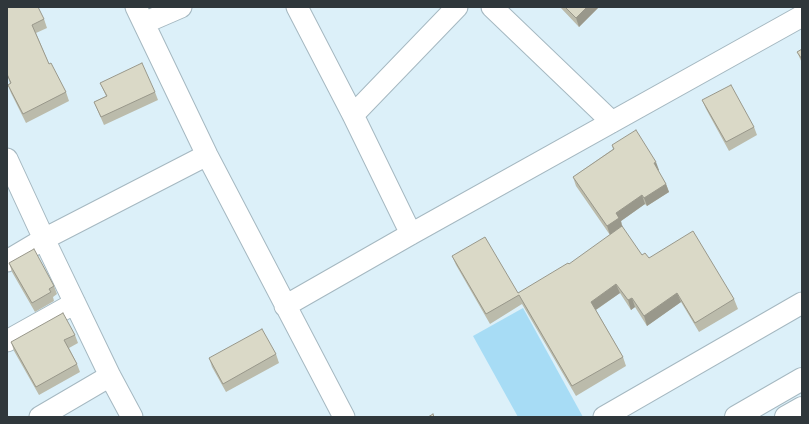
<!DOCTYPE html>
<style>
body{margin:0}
#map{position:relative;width:809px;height:424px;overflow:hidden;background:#dcf0f9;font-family:"PT Sans",sans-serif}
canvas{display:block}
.frame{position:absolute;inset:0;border:8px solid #2f373b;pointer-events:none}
</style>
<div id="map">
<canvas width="809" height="424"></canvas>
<div class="frame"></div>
</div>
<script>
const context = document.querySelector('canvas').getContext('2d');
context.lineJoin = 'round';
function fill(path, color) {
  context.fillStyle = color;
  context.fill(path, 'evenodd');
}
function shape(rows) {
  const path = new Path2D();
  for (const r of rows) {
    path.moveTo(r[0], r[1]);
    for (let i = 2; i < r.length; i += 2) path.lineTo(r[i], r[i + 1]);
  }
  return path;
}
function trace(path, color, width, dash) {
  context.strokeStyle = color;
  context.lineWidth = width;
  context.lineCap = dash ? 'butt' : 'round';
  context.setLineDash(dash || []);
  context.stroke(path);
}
const green = shape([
 [523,308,583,417,518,417,473,336]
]);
const street = shape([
 [136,7,207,155,344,417],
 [297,7,353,115,411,234],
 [492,7,612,122],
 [144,23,181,7],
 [353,115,457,7],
 [7,159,44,239,110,376,132,417],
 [7,261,44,239,207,155],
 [285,306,411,234,802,16],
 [7,341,75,303],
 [40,417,110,376],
 [604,417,802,303]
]);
const secondary = shape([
 [736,417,802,379],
 [786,417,802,408]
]);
const wall = shape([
 [7,7,44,19,47,28,36,33,49,64,66,92,69,101,26,123,11,93,8,85,10,83,7,75],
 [560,7,599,7,579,27],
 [802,49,802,63,797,52],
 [100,83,155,92,158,100,104,125,94,102,106,96],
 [702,100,754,127,757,135,729,151,706,109],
 [612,145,659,170,658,171,666,184,669,192,647,206,645,204,621,221,622,226,610,235,576,186,573,177,613,149],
 [642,255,734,299,738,309,699,332,681,302,647,326,635,307,631,310,620,293,596,310,623,357,626,366,576,396,522,304,490,324,456,265,452,256,518,293,569,264],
 [9,263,54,286,57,294,53,297,54,301,35,312,12,272],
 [75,335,78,343,69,348,77,364,80,372,39,395,14,351,11,342],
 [276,354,279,363,226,392,212,367,209,358]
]);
const shadedWall = shape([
 [587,7,599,7,579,27,576,18],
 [656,162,659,170,657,172,654,163],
 [666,184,669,192,647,206,644,198],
 [642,195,645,204,621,221,622,226,610,235,607,226,616,213],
 [616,284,620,293,594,311,591,302],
 [677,293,681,302,647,326,644,316],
 [632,298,635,307,631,310,628,300]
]);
const building = shape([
 [7,7,38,7,44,19,32,25,49,64,51,63,66,92,23,114,8,85,11,83,7,74,7,7],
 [565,7,587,7,576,18,565,7],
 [802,49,802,59,797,52,802,49],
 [142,63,155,92,101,117,94,102,107,96,100,83,142,63],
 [731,85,754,127,726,142,702,100,731,85],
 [636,130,656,162,654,163,666,184,644,198,642,195,616,213,619,218,607,226,573,177,614,149,612,145,636,130],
 [622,226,642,255,645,253,649,258,693,231,734,299,695,323,677,293,644,316,632,298,628,300,616,284,591,302,623,357,572,386,519,295,486,314,452,256,485,237,518,293,568,263,569,264,622,226],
 [34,249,54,286,49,289,51,292,32,303,9,263,34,249],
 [63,313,75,335,64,340,77,364,36,387,11,342,63,313],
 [262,329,276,354,223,384,209,358,262,329],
 [433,414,434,417,428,417,433,414]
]);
fill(green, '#a7dcf5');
trace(street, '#a5b8c1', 23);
trace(secondary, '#a5b8c1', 24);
trace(street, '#fff', 21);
trace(secondary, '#fff', 22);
fill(wall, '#bbbbab');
fill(shadedWall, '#99988b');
fill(building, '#dad9c7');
trace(building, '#99988b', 1);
</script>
